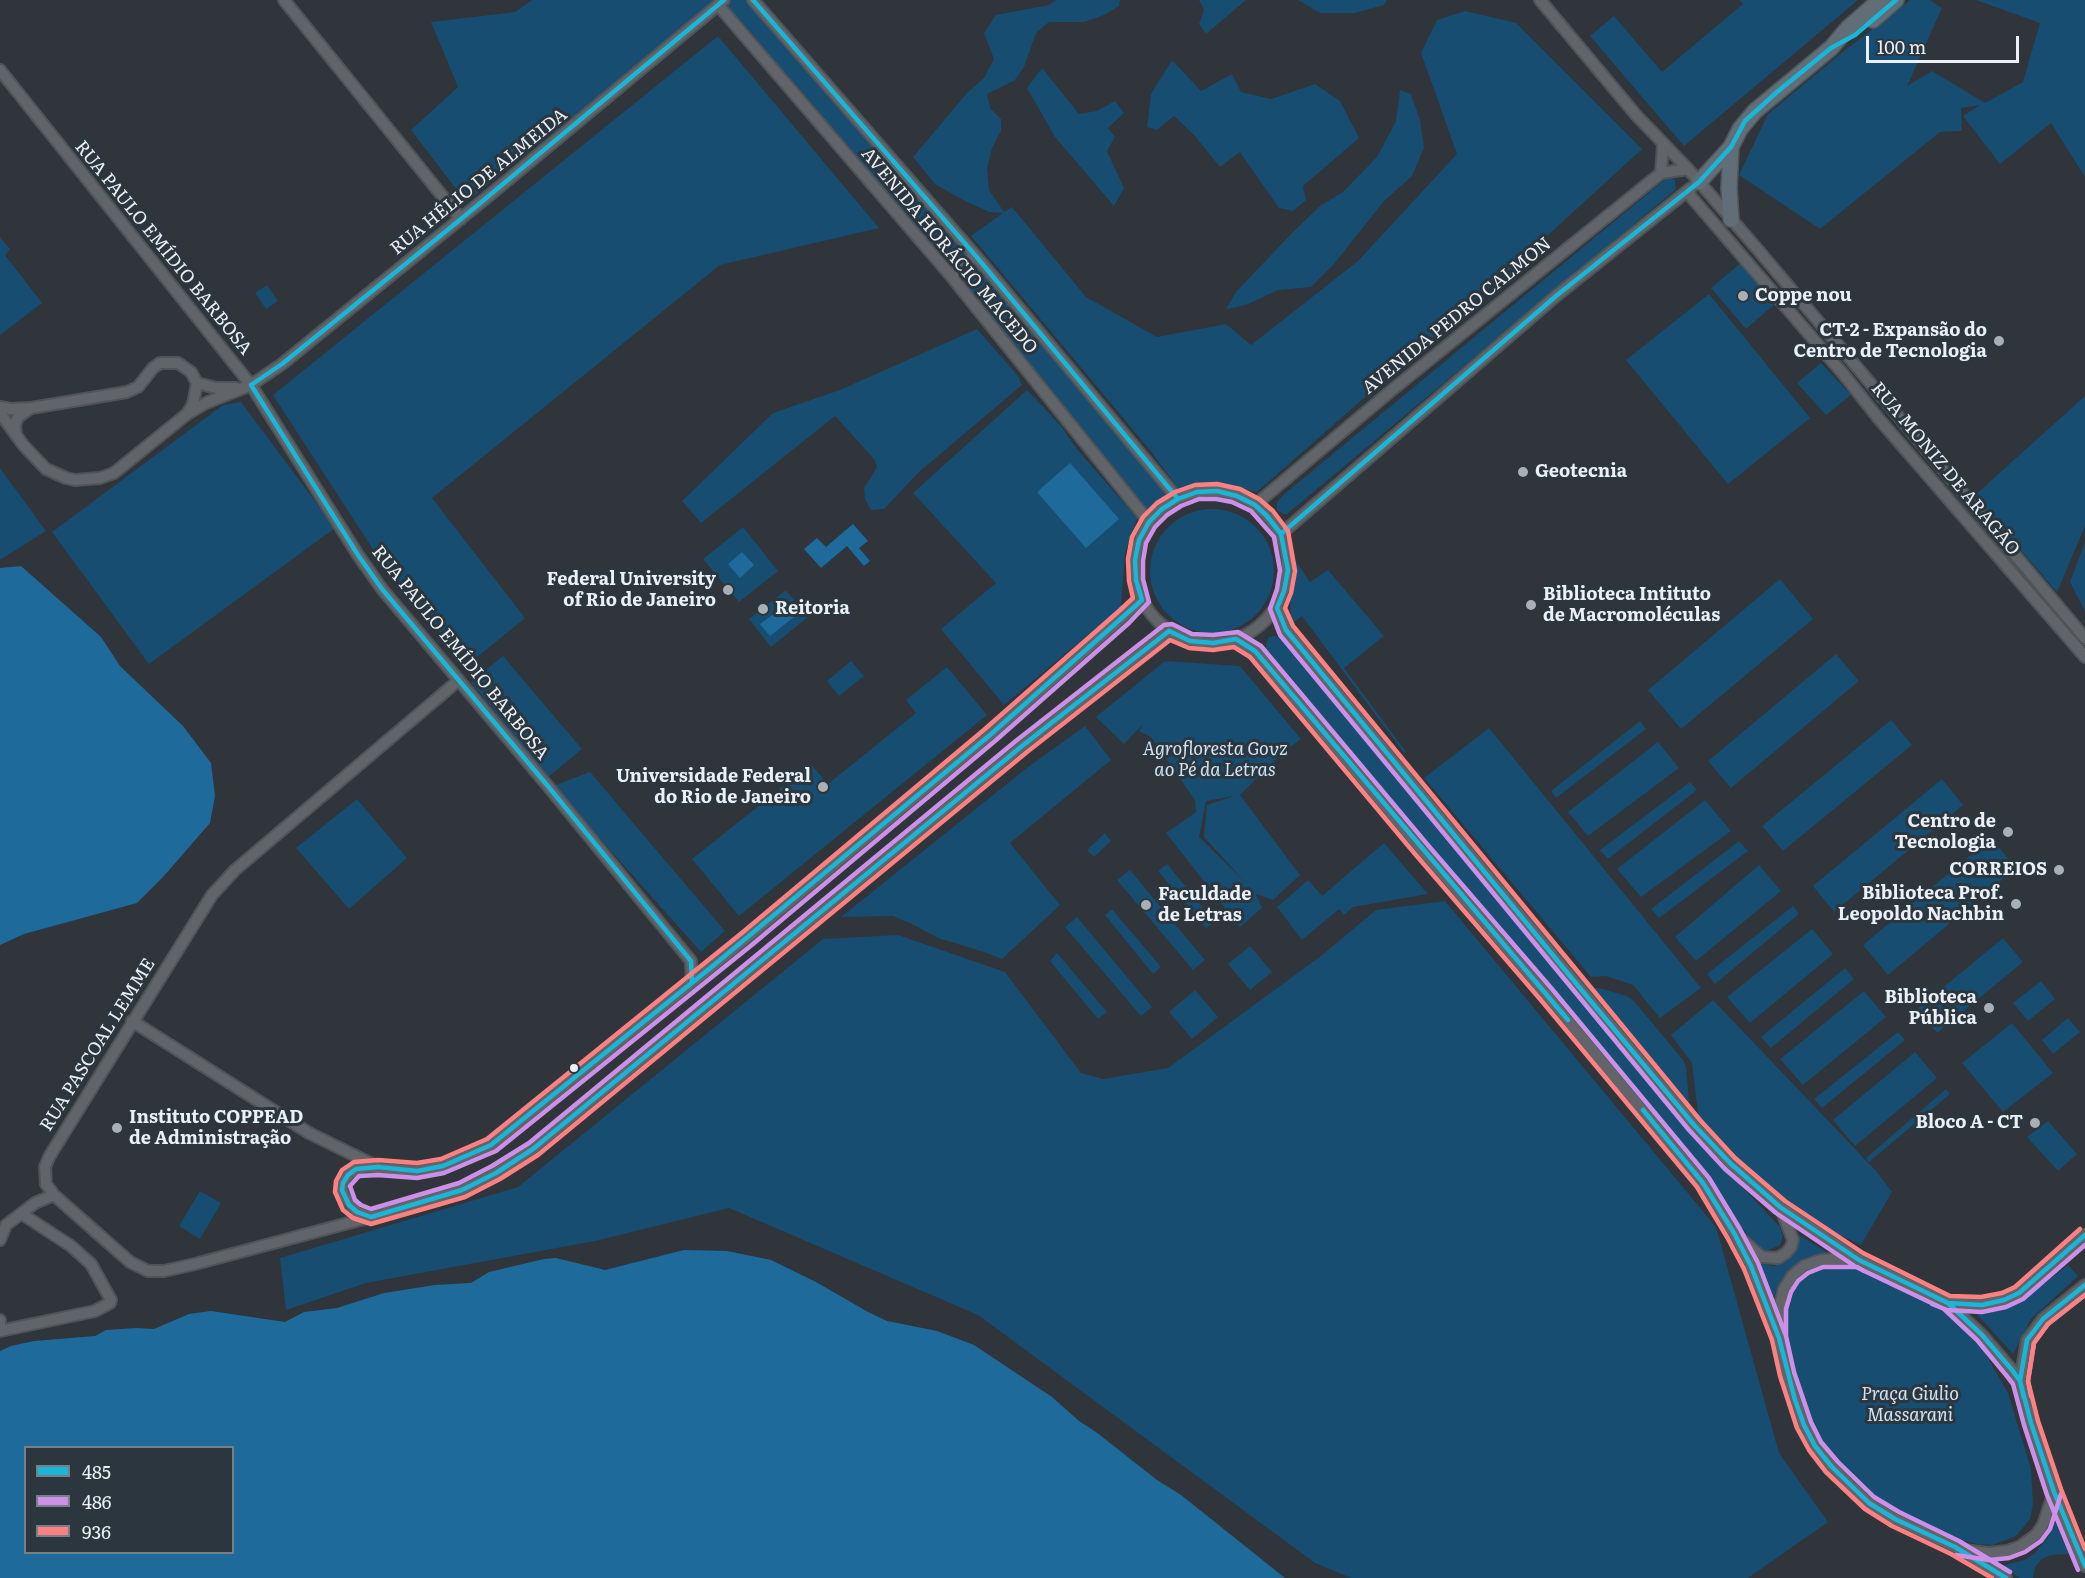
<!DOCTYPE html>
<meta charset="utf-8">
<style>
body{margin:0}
#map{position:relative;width:2085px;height:1578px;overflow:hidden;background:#2f353a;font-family:Literata,serif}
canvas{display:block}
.legend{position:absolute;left:24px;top:1446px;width:210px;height:108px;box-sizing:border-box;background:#2b363e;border:2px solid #778088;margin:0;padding:8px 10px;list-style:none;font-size:18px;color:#eaf0f6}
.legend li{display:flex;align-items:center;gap:12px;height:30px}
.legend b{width:30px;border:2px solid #778088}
.scale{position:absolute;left:1866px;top:36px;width:153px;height:27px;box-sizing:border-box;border:3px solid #eaf0f6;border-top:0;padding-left:8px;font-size:18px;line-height:21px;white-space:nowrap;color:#eaf0f6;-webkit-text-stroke:4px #2b363e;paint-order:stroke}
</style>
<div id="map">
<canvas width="2085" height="1578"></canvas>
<ul class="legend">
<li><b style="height:8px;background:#1ab6d8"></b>485</li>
<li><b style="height:8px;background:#ce8fe9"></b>486</li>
<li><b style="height:8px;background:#ff8080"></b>936</li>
</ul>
<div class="scale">100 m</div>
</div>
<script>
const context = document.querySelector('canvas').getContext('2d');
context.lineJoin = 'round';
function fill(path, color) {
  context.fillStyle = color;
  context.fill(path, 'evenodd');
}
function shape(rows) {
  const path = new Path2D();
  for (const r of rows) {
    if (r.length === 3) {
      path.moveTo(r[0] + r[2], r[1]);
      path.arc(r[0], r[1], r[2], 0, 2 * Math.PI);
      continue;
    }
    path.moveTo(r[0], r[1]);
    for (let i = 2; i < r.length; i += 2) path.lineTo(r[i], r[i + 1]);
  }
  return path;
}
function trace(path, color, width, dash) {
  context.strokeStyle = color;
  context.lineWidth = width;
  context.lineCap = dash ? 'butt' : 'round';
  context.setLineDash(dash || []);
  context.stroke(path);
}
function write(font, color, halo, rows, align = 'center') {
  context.font = font + ' Literata,serif';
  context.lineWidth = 6;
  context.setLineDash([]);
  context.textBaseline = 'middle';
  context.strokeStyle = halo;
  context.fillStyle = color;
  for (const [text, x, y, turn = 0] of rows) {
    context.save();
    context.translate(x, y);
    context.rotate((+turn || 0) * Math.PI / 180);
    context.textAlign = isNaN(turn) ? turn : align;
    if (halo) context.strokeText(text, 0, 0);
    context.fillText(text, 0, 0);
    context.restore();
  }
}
const green = shape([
 [532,0,721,0,466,202,411,130,458,87,431,22,515,12],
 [724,0,753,0,1178,499,1162,509,1149,522,951,276,718,5],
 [1056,0,1120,0,1119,6,1104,15,1084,22,1049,22,1036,33,1024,67,1015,80,987,94,990,108,1001,119,1001,131,992,148,987,168,989,190,1004,212,1012,207,1086,297,1157,337,1226,324,1251,345,1358,261,1457,154,1421,53,1437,20,1465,11,1516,23,1642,149,1522,259,1257,492,1224,485,1178,488,1149,449,971,236,1003,213,989,212,965,201,935,184,913,157,967,93,984,78,994,59,984,33,996,15,1049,5],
 [1199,0,1246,0,1206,34,1199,24,1204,10],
 [1298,0,1387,0,1384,5,1355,13,1320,13],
 [1740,0,1858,0,1684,146,1590,36,1614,16,1662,72,1743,4],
 [1910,0,1930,0,1942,8,1907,86,1932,71,1985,103,2023,82,2040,23,1976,0,2085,0,2085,177,2051,123,2000,164,1963,116,1980,105,1961,108,1962,131,1940,132,1820,229,1739,175,1768,114,1839,55],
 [718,36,879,228,720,265,432,498,525,618,465,667,374,551,273,395],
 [1172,60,1201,91,1232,74,1241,92,1271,99,1315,84,1340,101,1359,138,1303,186,1306,200,1293,211,1279,208,1240,152,1220,167,1194,135,1174,116,1157,130,1147,127,1151,94],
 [1042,68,1079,114,1097,111,1115,101,1124,113,1108,128,1115,137,1107,151,1124,188,1114,206,1055,137,1027,88],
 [1400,90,1411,94,1420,120,1424,148,1412,176,1384,201,1334,264,1311,287,1278,290,1246,305,1226,309,1236,292,1292,233,1320,206,1343,192,1377,157,1396,121],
 [1668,177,1675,180,1676,189,1287,514,1283,514,1277,510,1277,502,1282,496],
 [0,237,10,249,5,255,42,303,0,335],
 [1742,262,1776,303,1746,329,1711,288],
 [267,285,278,301,266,309,255,293],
 [1709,294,1810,418,1728,484,1626,360],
 [977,329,1018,376,1022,385,919,472,884,509,871,510,865,499,864,488,877,467,874,459,835,416,701,523,682,501,773,413,840,390],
 [1821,363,1851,395,1826,415,1797,383],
 [1027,390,1062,427,1076,448,1137,518,1125,552,1121,607,1004,705,941,629,996,583,913,493],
 [2085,396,2085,526,2057,592,1974,496],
 [241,402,335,528,149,664,52,532,223,405],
 [0,468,46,531,0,560],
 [1212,571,62],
 [743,527,778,571,739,602,703,559],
 [2085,542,2085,611,2070,582],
 [1291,554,1310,582,1328,570,1384,636,1344,668,1406,752,1404,753,1302,616,1290,625],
 [1780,579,1813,619,1681,729,1648,690],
 [786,590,808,617,771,647,749,619],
 [1275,636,1283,639,1681,1118,1714,1157,1780,1227,1783,1237,1780,1245,1766,1251,1756,1246,1665,1127,1266,648,1266,643,1269,637],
 [1836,654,1859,681,1731,788,1708,761],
 [503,656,582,749,548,777,471,682],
 [851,661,864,676,839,696,827,681],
 [1165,661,1240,666,1301,739,1280,755,1240,795,1300,875,1273,900,1256,894,1262,908,1240,927,1166,833,1196,812,1195,800,1151,737,1139,731,1143,724,1124,744,1096,717],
 [1234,796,1207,805,1204,837,1244,881,1199,837,1206,801],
 [947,667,987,715,739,916,692,859,811,764,828,784,916,713,906,700],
 [1891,720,1912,745,1783,851,1762,826],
 [1640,721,1646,729,1556,798,1551,791],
 [1085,726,1111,760,1010,843,1060,905,1002,959,981,951,938,938,912,924,893,916,841,917,1028,767],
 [1489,728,1701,988,1660,1018,1633,985,1606,976,1591,977,1424,778],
 [1658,742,1679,768,1588,836,1568,812],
 [590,772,725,931,701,952,553,786],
 [1942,779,1963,805,1834,912,1813,886],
 [1690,782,1697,790,1608,859,1600,850],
 [357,799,407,858,349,909,296,848],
 [1705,800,1731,831,1641,897,1617,869],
 [1105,833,1111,841,1094,857,1087,850],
 [1991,838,2016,868,1888,975,1863,945],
 [1739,841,1748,851,1659,918,1651,909],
 [1384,843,1428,894,1353,907,1344,915,1339,909,1302,940,1277,907,1308,880,1322,896],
 [1167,864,1215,922,1206,928,1158,871],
 [1759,865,1781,891,1696,961,1675,937],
 [1130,870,1205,960,1193,970,1117,880],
 [1445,901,1716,1227,1779,1453,1828,1522,1748,1578,1351,1578,1315,1563,978,1315,729,1208,595,1241,366,1283,286,1310,280,1258,518,1187,823,939,898,935,1005,972,1081,1073,1103,1079,1168,1068,1321,956,1376,910],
 [1793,906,1799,914,1715,984,1707,974],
 [1112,909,1161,967,1153,974,1105,915],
 [1077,917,1152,1007,1141,1016,1065,927],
 [1812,929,1833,954,1750,1023,1727,997],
 [2003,938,2023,962,1937,1033,1917,1009],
 [1250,946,1272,972,1250,990,1228,964],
 [1057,953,1107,1012,1098,1019,1050,961],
 [1845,968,1854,979,1771,1048,1761,1037],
 [2041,981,2055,999,2028,1021,2013,1003],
 [1599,988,1627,996,1634,1001,1683,1060,1686,1067,1690,1112,1585,989],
 [1195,990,1218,1017,1192,1039,1169,1012],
 [1864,991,1886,1017,1803,1085,1780,1059],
 [1713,1000,1877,1172,1892,1192,1861,1245,1807,1219,1744,1168,1699,1122,1692,1063,1671,1035],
 [2068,1018,2080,1032,2053,1054,2042,1040],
 [2012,1023,2053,1073,2003,1112,1962,1063],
 [1898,1032,1905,1040,1822,1108,1814,1099],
 [1915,1052,1937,1078,1855,1146,1833,1120],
 [1946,1089,1950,1094,1869,1162,1866,1158],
 [2048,1121,2077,1154,2058,1171,2027,1137],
 [200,1191,221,1203,200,1239,179,1226],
 [1796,1233,1828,1253,1818,1254,1798,1262,1781,1280,1773,1298,1758,1263,1774,1266,1788,1260,1796,1248],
 [1825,1264,1854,1268,1922,1299,1944,1312,1970,1335,1985,1353,2008,1393,2031,1469,2033,1504,2030,1519,2016,1536,1993,1545,1978,1544,1955,1539,1877,1499,1855,1481,1827,1448,1814,1427,1802,1399,1786,1339,1784,1320,1785,1300,1790,1287,1799,1275,1812,1267],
 [2068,1265,2078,1276,2031,1319,2013,1354,1975,1312,2031,1294],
 [2055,1521,2069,1554,2050,1555,2042,1559,2035,1567,2033,1578,2020,1578,2002,1566,2024,1560,2034,1554,2049,1536]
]);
const water = shape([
 [1070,463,1119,519,1086,548,1037,492],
 [853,524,868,541,859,548,870,561,864,566,847,546,821,568,804,549,817,538,826,547],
 [742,552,754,565,740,578,728,564],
 [21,566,101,637,120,666,183,726,211,763,215,796,210,823,163,877,137,903,24,934,0,945,0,568],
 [785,606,794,617,770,636,760,624],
 [684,1250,727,1251,771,1260,816,1282,868,1312,887,1321,937,1331,974,1345,1052,1397,1079,1421,1096,1432,1157,1480,1181,1495,1285,1578,0,1578,0,1351,11,1346,34,1341,95,1336,106,1330,136,1328,154,1329,189,1314,211,1311,285,1322,304,1312,337,1308,384,1293,435,1285,471,1283,489,1272,544,1259,556,1258,605,1270],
 [26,1448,232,1448,232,1552,26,1552]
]);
const minor = shape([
 [284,0,461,219],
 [753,0,975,255,1178,499],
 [1540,0,1636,115,1688,169,1759,251,2085,638],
 [718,5,951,276,1149,522],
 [0,70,251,385,358,555,382,589,547,785,691,961,692,983],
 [1661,173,1663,145],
 [1687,192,1845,376,1878,418,2085,657],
 [951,276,975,255],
 [0,407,11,409,30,408],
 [0,413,24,446,46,469,66,478,75,480,100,478,114,473,187,414,206,403,251,385,282,364,491,194,724,0],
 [187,414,193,404,197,383],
 [16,435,15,425,18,417,31,408,127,392,138,387,153,368,160,363,178,363,191,372,197,383,216,388,236,388],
 [1211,567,76],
 [1255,505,1392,390,1661,173,1688,169],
 [1281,534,1556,296,1691,188],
 [1277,608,1286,630,1579,987,1694,1125,1730,1163,1780,1207,1859,1260,1948,1303,1982,1335,2012,1370,2020,1381,2031,1423,2054,1492,2080,1557,2085,1566],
 [1236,639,1255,651,1421,849,1546,994,1703,1183,1734,1233,1751,1266,1779,1338,1787,1374,1804,1425,1815,1446,1832,1467,1869,1503,1895,1519,1955,1547,2006,1578],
 [459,680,235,870,212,895,49,1157,45,1167,46,1184,54,1195,130,1262,148,1271,164,1271,195,1264,371,1217,462,1190,496,1173,533,1149,1022,746,1169,631],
 [132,1021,309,1133,376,1166],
 [369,1216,357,1212,345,1197,342,1190,343,1183,348,1175,356,1169,367,1167,417,1171,443,1166,491,1145,714,965,990,735,1142,600],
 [1739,1237,1762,1257,1778,1258,1786,1253,1791,1247,1793,1240,1781,1209],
 [0,1240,6,1225,35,1203,54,1195],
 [1948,1303,1982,1305,2004,1300,2019,1293,2085,1235],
 [0,1320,0,1326],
 [1779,1330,1779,1308,1784,1289,1792,1276,1804,1266,1821,1260,1837,1259,1859,1260],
 [0,1331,95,1311,110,1303,111,1300,91,1264,71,1246,22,1214],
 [2020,1381,2027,1340,2034,1331,2043,1319,2085,1285],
 [1964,1550,1989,1553,2007,1551,2021,1546,2036,1535,2043,1525,2054,1492]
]);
const highway = shape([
 [1873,20,1896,0],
 [1731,147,1729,188,1731,219],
 [1699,182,1731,147,1740,129,1755,111,1831,48,1848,28,1880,0]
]);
const bus1 = shape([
 [753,0,975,255,1178,499],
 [1281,534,1556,296,1699,182,1731,147,1745,121,1777,92,1831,48,1855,35,1896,0],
 [1142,600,990,735,714,965,491,1145,443,1166,417,1171,378,1167,356,1169,348,1175,343,1183,342,1190,349,1205,357,1212,371,1217,462,1190,496,1173,533,1149,1022,746,1169,631],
 [1142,600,1136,580,1135,560,1139,540,1149,522,1162,509,1178,499,1197,492,1217,491,1237,496,1255,505,1267,516,1281,534,1288,570,1284,591,1277,608],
 [1277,608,1286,630,1579,987,1694,1125,1730,1163,1780,1207,1859,1260,1948,1303,1982,1335,2012,1370,2020,1381,2031,1423,2054,1492,2085,1566],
 [1169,631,1190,641,1213,643,1236,639],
 [1236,639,1255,651,1568,1020],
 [692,983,691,961,547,785,382,589,358,555,251,385,282,364,461,219,724,0],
 [1643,1110,1703,1183,1734,1233,1751,1266,1779,1338,1795,1400,1804,1425,1815,1446,1832,1467,1869,1503,1895,1519,1955,1547,2006,1578],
 [1935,1297,1948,1303,1982,1305,2004,1300,2019,1293,2085,1235],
 [2024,1398,2020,1381,2027,1340,2043,1319,2085,1285]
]);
const bus2 = shape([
 [1932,1304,1947,1310,1982,1312,2006,1307,2023,1299,2085,1245],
 [1786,1336,1786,1309,1791,1292,1798,1281,1808,1273,1823,1267,1857,1267,1864,1271],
 [2031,1396,2028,1381,2034,1343,2048,1324,2085,1295],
 [1956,1555,1989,1560,2009,1558,2025,1552,2041,1541,2050,1529,2061,1494],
 [2010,1572,1959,1541,1899,1512,1874,1497,1838,1462,1821,1442,1811,1422,1794,1372,1786,1336,1758,1263,1740,1229,1709,1178,1552,989,1427,844,1261,646,1238,632,1213,635,1192,634,1172,624,1164,625,1017,740,529,1143,492,1166,459,1183,371,1209,361,1205,355,1200,350,1186,359,1176,378,1175,417,1178,444,1173,496,1151,753,944,995,741,1129,623,1149,602,1143,579,1143,561,1146,543,1155,527,1167,515,1181,506,1199,499,1216,499,1232,502,1251,511,1274,537,1280,570,1277,589,1270,609,1280,635,1689,1130,1725,1169,1776,1213,1856,1267,1944,1309,1977,1340,2006,1375,2013,1384,2024,1425,2047,1495,2078,1570]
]);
const bus3 = shape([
 [2085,1295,2048,1324,2034,1343,2028,1381,2038,1421,2061,1489,2085,1549],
 [1992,1578,1951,1554,1892,1526,1865,1509,1826,1472,1809,1450,1797,1428,1780,1376,1772,1340,1744,1269,1727,1237,1697,1187,1540,999,1415,854,1250,657,1234,647,1213,650,1189,648,1170,640,1027,752,538,1155,500,1179,465,1197,371,1224,353,1218,343,1210,335,1192,336,1181,342,1170,354,1162,378,1160,417,1163,441,1159,487,1139,743,932,985,729,1119,611,1133,598,1129,581,1128,559,1132,537,1143,517,1157,503,1175,492,1195,485,1217,484,1240,489,1259,499,1273,511,1288,531,1295,571,1291,593,1285,608,1293,626,1700,1120,1735,1158,1785,1201,1863,1253,1950,1296,1981,1297,2002,1293,2015,1287,2080,1229]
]);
const markers = [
 [1743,296,6,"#a9afb4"],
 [1999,341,6,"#a9afb4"],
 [1523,472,6,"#a9afb4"],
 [728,590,6,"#a9afb4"],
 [1531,605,6,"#a9afb4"],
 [763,609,6,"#a9afb4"],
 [823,787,6,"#a9afb4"],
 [2008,832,6,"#a9afb4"],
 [2059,870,6,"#a9afb4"],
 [2016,904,6,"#a9afb4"],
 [1146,905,6,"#a9afb4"],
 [1989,1008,6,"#a9afb4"],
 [574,1068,5,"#eaf0f6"],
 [2035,1123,6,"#a9afb4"],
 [117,1128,6,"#a9afb4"]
];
const streetNames = [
 ["RUA HÉLIO DE ALMEIDA",479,182,-39],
 ["RUA PAULO EMÍDIO BARBOSA",163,248,51],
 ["AVENIDA HORÁCIO MACEDO",949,251,50],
 ["AVENIDA PEDRO CALMON",1457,316,-39],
 ["RUA MONIZ DE ARAGÃO",1945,469,50],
 ["RUA PAULO EMÍDIO BARBOSA",460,653,51],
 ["RUA PASCOAL LEMME",98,1045,-58]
];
const poiNames = [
 ["Coppe nou",1755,296,"left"],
 ["CT-2 - Expansão do",1987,331],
 ["Centro de Tecnologia",1987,352],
 ["Geotecnia",1535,472,"left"],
 ["Federal University",716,580],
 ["of Rio de Janeiro",716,601],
 ["Biblioteca Intituto",1543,595,"left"],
 ["de Macromoléculas",1543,616,"left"],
 ["Reitoria",775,609,"left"],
 ["Universidade Federal",811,777],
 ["do Rio de Janeiro",811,798],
 ["Centro de",1996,822],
 ["Tecnologia",1996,843],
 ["CORREIOS",2047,870],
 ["Biblioteca Prof.",2004,894],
 ["Leopoldo Nachbin",2004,915],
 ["Faculdade",1158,895,"left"],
 ["de Letras",1158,916,"left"],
 ["Biblioteca",1977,998],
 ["Pública",1977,1019],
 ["Instituto COPPEAD",129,1118,"left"],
 ["de Administração",129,1139,"left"],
 ["Bloco A - CT",2023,1123]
];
const parkNames = [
 ["Agrofloresta Govz",1215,750],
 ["ao Pé da Letras",1215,771],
 ["Praça Giulio",1910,1395],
 ["Massarani",1910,1416]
];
fill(green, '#164d70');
fill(water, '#1e6b9b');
trace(minor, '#4f5458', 14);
trace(highway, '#4f5458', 18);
trace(minor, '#616468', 10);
trace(highway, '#616e77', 15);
trace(bus1, '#1ab6d8', 4.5);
trace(bus2, '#ce8fe9', 4.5);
trace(bus3, '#ff8080', 4.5);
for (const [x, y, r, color] of markers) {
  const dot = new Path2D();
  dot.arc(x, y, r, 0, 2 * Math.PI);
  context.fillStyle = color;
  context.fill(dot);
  trace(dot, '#2b363e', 2);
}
write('18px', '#eaf0f6', '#2b363e', streetNames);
write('bold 18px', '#eaf0f6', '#2b363e', poiNames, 'right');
write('italic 18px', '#d0e3f2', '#2b363e', parkNames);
</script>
